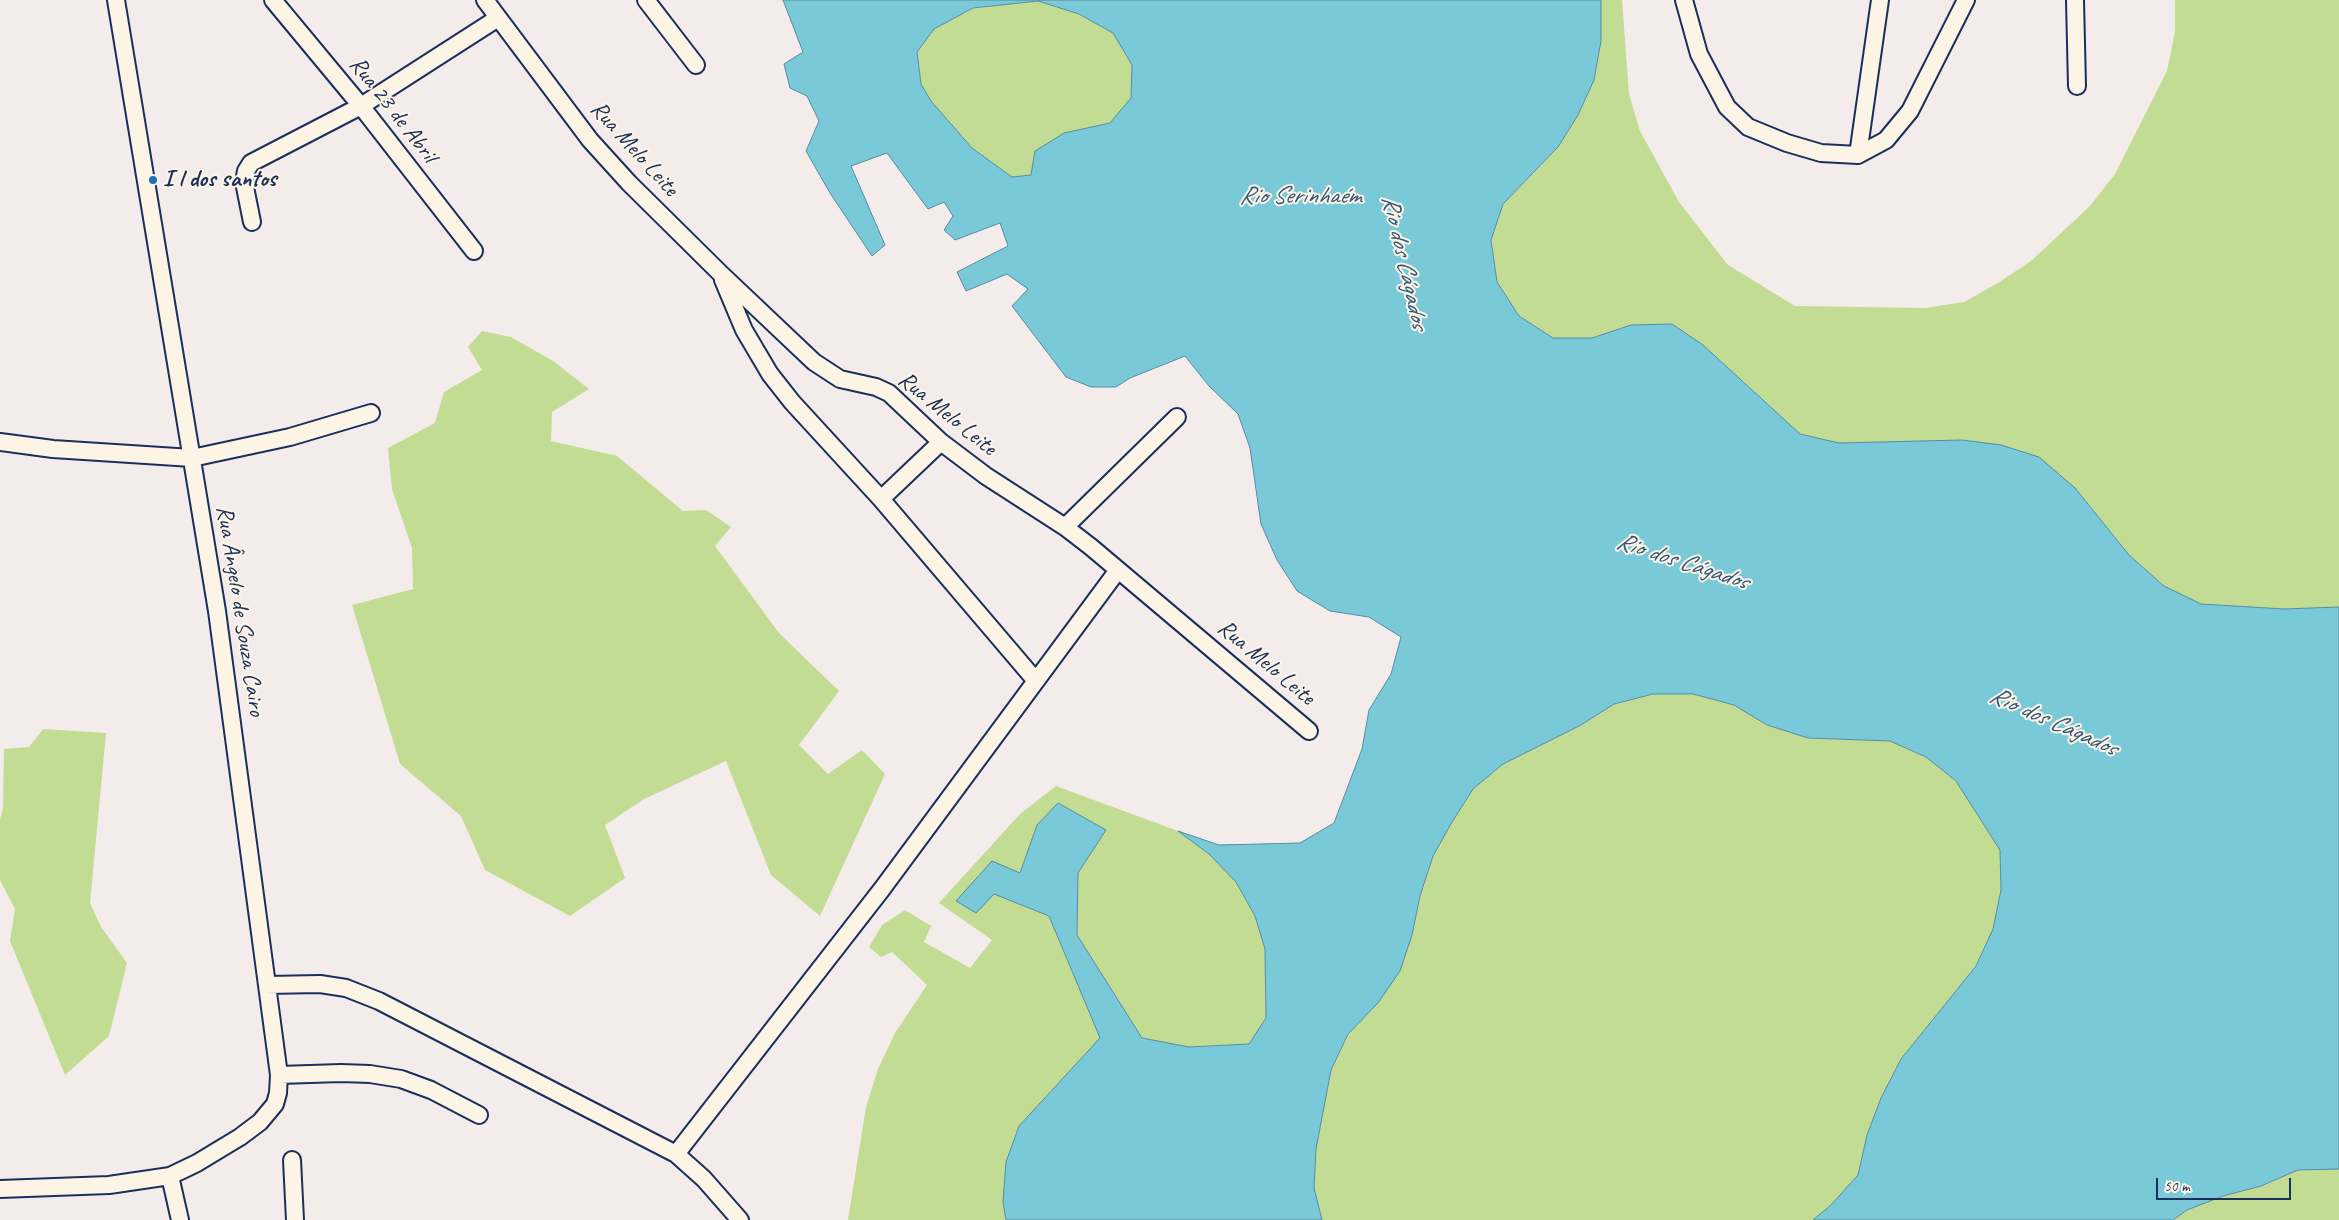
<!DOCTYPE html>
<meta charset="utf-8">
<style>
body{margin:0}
#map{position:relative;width:2339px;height:1220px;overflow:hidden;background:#f4ecea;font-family:Caveat,sans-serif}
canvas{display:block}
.scale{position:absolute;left:2156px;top:1178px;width:135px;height:22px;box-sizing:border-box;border:2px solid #1b2f5e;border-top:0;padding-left:6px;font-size:15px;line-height:18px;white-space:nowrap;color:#1b2f5e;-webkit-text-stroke:4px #fcf5e5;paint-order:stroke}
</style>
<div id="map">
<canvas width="2339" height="1220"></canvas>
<div class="scale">50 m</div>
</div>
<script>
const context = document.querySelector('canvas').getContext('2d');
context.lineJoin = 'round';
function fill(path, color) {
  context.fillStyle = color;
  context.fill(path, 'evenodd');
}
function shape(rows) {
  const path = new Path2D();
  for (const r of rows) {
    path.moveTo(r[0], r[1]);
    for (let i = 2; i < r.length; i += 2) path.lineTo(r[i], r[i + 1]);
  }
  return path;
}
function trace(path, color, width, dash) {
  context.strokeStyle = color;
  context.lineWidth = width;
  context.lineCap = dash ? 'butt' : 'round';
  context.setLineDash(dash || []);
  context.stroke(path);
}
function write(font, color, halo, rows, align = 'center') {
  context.font = font + ' Caveat,sans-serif';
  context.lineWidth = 4;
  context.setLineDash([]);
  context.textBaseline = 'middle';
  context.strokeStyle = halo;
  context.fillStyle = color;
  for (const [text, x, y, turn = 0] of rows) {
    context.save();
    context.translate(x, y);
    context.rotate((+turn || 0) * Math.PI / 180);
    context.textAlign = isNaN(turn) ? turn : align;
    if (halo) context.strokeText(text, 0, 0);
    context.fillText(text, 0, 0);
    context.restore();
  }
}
const green = shape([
 [1601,0,1622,0,1629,94,1640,131,1679,202,1728,265,1795,306,1925,308,1964,302,1998,283,2031,261,2090,206,2115,174,2167,71,2175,32,2175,0,2339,0,2339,607,2284,609,2201,605,2164,586,2129,555,2075,488,1962,440,1839,443,1800,434,1703,345,1672,324,1631,325,1592,338,1553,338,1519,316,1497,282,1491,240,1503,204,1558,147,1578,115,1594,80,1601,41],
 [1037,1,1079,14,1113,33,1132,65,1131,99,1110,123,1064,133,1031,175,1012,177,972,148,931,101,921,84,917,52,934,29,973,8],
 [482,331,511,337,553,361,589,389,552,412,551,441,617,456,683,511,706,510,731,527,715,546,779,633,839,691,799,745,828,774,862,750,885,774,820,916,771,875,726,761,644,799,605,825,625,878,570,916,485,870,461,816,400,764,352,605,413,589,412,548,392,489,388,448,435,423,444,392,482,370,468,347],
 [1653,694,1693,694,1734,705,1767,725,1808,738,1890,741,1926,757,1956,781,2000,850,2001,890,1993,929,1976,966,1901,1059,1881,1098,1867,1135,1858,1175,1831,1205,1813,1220,1322,1220,1314,1188,1316,1149,1331,1070,1348,1034,1378,1003,1412,935,1420,896,1433,856,1451,822,1473,789,1503,764,1581,725,1614,704],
 [43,729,106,733,90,903,101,927,127,963,109,1036,65,1075,10,941,15,909,0,880,0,820,3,807,4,749,29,747],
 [1056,786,1178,831,1209,854,1236,882,1255,916,1265,949,1266,1018,1249,1044,1189,1047,1142,1038,1077,935,1078,873,1105,830,1037,826,1020,873,994,894,1049,916,1100,1038,1019,1126,1003,1202,1006,1220,848,1220,866,1107,878,1069,895,1033,927,985,892,952,881,957,869,947,882,925,905,910,931,926,924,942,970,968,992,940,939,903,1020,814],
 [2298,1169,2339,1169,2339,1220,2173,1220,2187,1210,2223,1196,2261,1186]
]);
const water = shape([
 [783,0,1601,0,1601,41,1594,80,1578,115,1558,147,1503,204,1491,240,1497,282,1519,316,1553,338,1592,338,1631,325,1672,324,1703,345,1800,434,1839,443,1962,440,2001,445,2039,457,2075,488,2129,555,2164,586,2201,604,2284,609,2339,607,2339,1169,2298,1170,2261,1186,2223,1196,2187,1210,2173,1220,1813,1220,1831,1205,1858,1175,1867,1135,1881,1098,1901,1059,1976,966,1993,929,2001,890,2000,850,1956,781,1926,757,1890,741,1808,738,1767,725,1734,705,1693,694,1653,694,1614,704,1581,725,1503,764,1473,789,1452,822,1433,856,1420,896,1412,935,1400,971,1378,1003,1348,1034,1331,1070,1316,1149,1314,1188,1322,1220,1006,1220,1003,1202,1006,1162,1019,1126,1100,1038,1049,916,994,894,976,913,956,901,992,861,1020,873,1037,825,1058,803,1106,830,1078,873,1077,935,1142,1038,1189,1047,1249,1044,1266,1018,1265,949,1255,916,1236,882,1209,854,1178,831,1219,845,1300,843,1334,823,1362,749,1369,710,1391,674,1401,637,1369,617,1330,611,1297,591,1277,560,1261,524,1250,448,1238,414,1209,386,1185,356,1130,378,1116,387,1091,387,1066,377,1012,306,1028,289,1007,274,966,291,957,272,1008,246,1000,223,955,240,944,230,953,216,944,202,928,209,887,153,851,166,885,245,872,256,830,193,806,151,819,121,807,96,790,88,784,64,803,52,783,0],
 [1038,1,1079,14,1113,33,1132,65,1131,98,1110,123,1064,133,1035,151,1031,175,1012,177,972,148,931,101,921,84,917,52,934,29,973,8,1038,1]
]);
const minor = shape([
 [273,0,361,106,474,251],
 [485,0,590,140,629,183,720,273,814,362,840,379,876,387,889,393,941,442,986,476,1065,527,1091,547,1309,731],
 [646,0,696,65],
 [1684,0,1699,54,1727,107,1748,127,1787,143,1821,153,1858,155,1886,140,1910,111,1966,0],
 [2075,0,2077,86],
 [1858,155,1880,0],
 [252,222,244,182,246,171,251,163,361,106,498,18],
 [723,280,744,330,770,374,792,402,881,499,1036,681],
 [0,442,53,449,192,458,290,437,371,413],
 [881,499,941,442],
 [1065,527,1177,417],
 [267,985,320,984,346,988,379,1001,676,1154,704,1179,740,1220],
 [279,1075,341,1073,370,1074,401,1079,431,1090,479,1115],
 [676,1154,882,889,1118,570],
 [292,1160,295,1220],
 [170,1176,180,1220],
 [0,1189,109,1185,170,1176,197,1163,240,1137,260,1122,275,1104,278,1093,279,1075,217,611,116,0]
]);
const markers = [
 [153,180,5,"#1f6fb2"]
];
const streetNames = [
 ["Rua 23 de Abril",393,110,52],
 ["Rua Melo Leite",634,149,48],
 ["Rua Melo Leite",947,414,39],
 ["Rua Ângelo de Souza Cairo",240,611,81],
 ["Rua Melo Leite",1266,663,40]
];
const poiNames = [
 ["I l dos santos",163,180]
];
const waterNames = [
 ["Rio Serinhaém",1300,196],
 ["Rio dos Cágados",1404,262,77],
 ["Rio dos Cágados",1682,562,18],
 ["Rio dos Cágados",2053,722,24]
];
fill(green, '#c2dc93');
fill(water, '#7ac9d8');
trace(water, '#548ba7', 1);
trace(minor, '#1b2f5e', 20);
trace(minor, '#fcf5e5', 16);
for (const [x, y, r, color] of markers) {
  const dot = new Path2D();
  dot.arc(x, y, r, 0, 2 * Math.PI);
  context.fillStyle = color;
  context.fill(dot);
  trace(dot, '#fcf5e5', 2);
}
write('24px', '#1b2f5e', '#fcf5e5', streetNames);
write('bold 24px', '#1b2f5e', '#fcf5e5', poiNames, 'left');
write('italic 25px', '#33567c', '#fcf5e5', waterNames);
</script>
